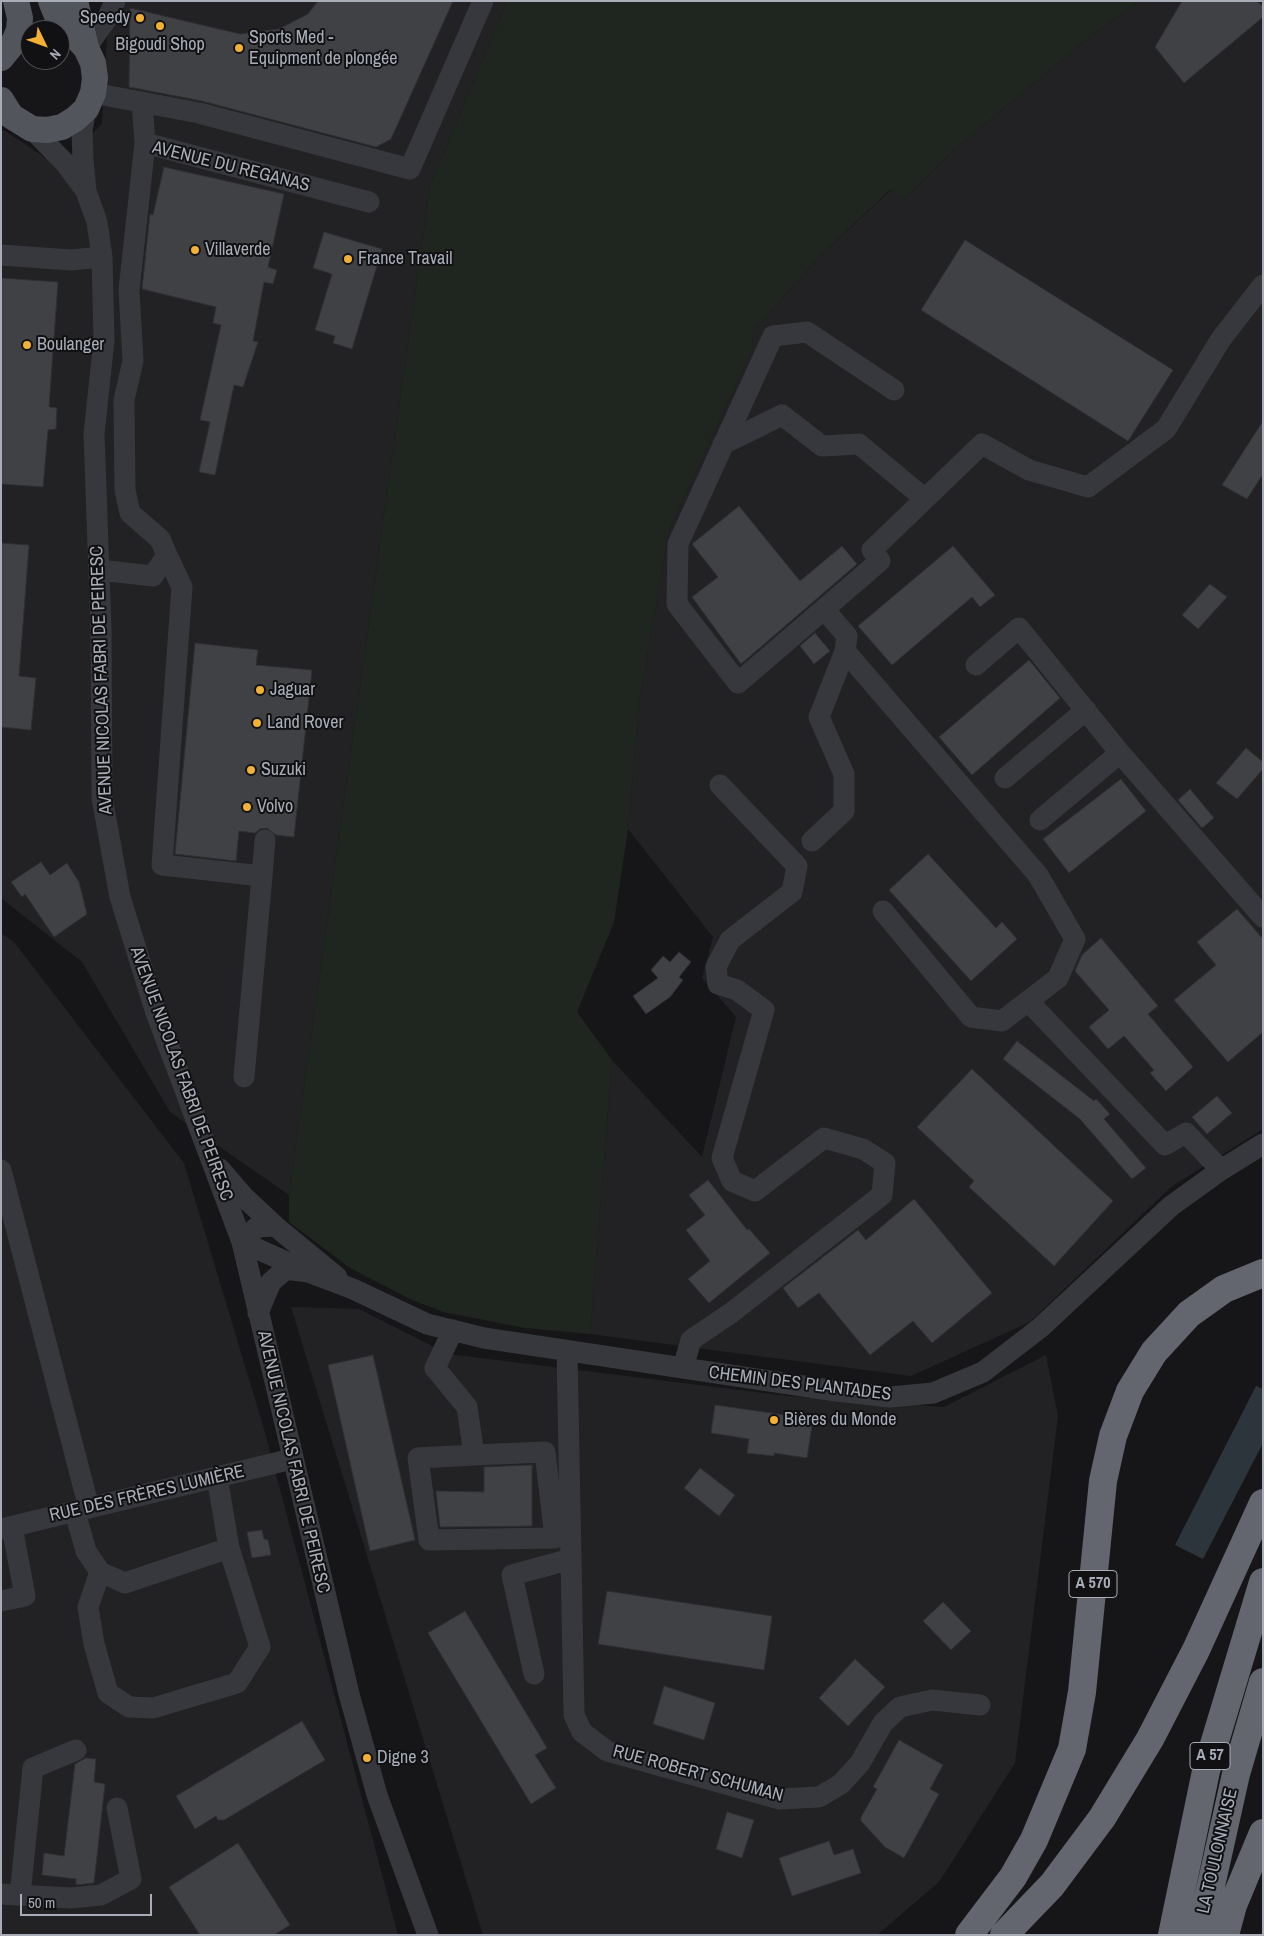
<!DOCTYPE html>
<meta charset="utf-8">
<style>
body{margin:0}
#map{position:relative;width:1264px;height:1936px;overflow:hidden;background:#161618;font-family:"Archivo Narrow",sans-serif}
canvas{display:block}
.frame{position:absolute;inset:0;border:2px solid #a8adb8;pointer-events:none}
.north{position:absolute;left:20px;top:20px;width:50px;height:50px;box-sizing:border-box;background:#111113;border:1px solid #4d4f55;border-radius:50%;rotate:132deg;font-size:14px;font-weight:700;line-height:20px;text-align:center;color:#a8adb8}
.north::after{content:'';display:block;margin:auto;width:18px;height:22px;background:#f2b134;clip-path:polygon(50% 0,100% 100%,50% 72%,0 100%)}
.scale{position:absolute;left:20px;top:1894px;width:132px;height:22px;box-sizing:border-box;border:2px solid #a8adb8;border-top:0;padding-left:6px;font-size:15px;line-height:18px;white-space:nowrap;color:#a8adb8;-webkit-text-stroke:4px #111113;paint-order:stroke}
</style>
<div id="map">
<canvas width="1264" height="1936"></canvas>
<div class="frame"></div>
<div class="north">N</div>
<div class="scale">50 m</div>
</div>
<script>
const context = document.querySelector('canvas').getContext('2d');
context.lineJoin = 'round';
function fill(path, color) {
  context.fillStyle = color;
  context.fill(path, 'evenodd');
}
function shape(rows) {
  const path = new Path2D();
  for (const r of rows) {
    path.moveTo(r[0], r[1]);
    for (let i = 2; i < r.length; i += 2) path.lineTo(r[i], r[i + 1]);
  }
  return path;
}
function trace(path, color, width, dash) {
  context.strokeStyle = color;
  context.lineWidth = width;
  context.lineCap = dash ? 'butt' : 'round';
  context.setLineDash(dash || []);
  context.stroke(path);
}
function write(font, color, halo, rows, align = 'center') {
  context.font = font + ' "Archivo Narrow",sans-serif';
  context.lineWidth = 4;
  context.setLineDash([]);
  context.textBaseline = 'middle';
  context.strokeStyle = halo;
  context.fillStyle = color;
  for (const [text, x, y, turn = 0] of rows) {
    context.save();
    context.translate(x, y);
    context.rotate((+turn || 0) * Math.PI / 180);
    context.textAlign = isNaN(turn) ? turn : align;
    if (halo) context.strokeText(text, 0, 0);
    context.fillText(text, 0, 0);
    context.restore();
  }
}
const built = shape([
 [105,1,507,1,430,186,289,1195,170,1112,82,962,1,898,1,130,5,131,58,166,102,124,107,38],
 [1139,1,1263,1,1263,1129,1171,1187,1030,1322,911,1376,590,1334,612,1060,702,1157,736,1017,702,978,713,937,628,829,639,704,669,530,752,350,753,331,820,256,892,189,904,199,954,150,1087,39],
 [1,933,14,942,184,1163,264,1429,398,1935,1,1935],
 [291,1307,359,1309,448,1354,788,1396,944,1407,1046,1355,1058,1416,1015,1763,939,1882,877,1935,483,1935]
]);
const green = shape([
 [507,1,1139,1,1087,39,954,150,904,199,891,189,820,256,753,331,752,350,669,530,639,704,628,829,614,922,577,1012,612,1060,590,1334,525,1328,443,1312,410,1299,350,1268,289,1222,289,1195,430,186]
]);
const water = shape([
 [1256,1386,1263,1389,1263,1443,1203,1559,1175,1545]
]);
const building = shape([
 [318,1,453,1,391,139,376,147,202,101,129,87,130,8,240,34,279,29,308,14,318,1],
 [1182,1,1256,1,1263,6,1263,17,1184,83,1155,47,1182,1],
 [164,167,284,194,268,267,277,270,273,284,264,282,253,341,258,342,243,387,234,385,215,475,199,472,210,422,200,420,221,325,213,323,216,307,142,289,150,214,153,215,164,167],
 [324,232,382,249,352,349,333,343,335,336,315,330,332,274,313,268,324,232],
 [965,240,1173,370,1128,441,921,310,965,240],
 [1,278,58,282,49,407,57,408,56,429,48,430,43,487,1,484,1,278],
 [1263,421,1263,474,1247,499,1222,485,1263,421],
 [739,506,800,581,842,546,857,564,741,664,692,597,718,577,692,544,739,506],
 [1,543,29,545,19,676,36,678,31,730,1,727,1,543],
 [953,546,995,595,980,607,972,597,892,665,858,626,953,546],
 [1210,584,1227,597,1198,629,1182,615,1210,584],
 [815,633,830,651,814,664,800,646,815,633],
 [195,643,258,650,256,665,312,670,294,837,276,835,267,828,260,829,255,833,239,831,236,861,175,854,195,643],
 [1029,660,1060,698,972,775,939,737,1029,660],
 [1246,748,1263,762,1263,769,1237,799,1216,783,1246,748],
 [1121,779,1146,811,1069,873,1043,839,1121,779],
 [1190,789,1214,818,1202,828,1178,800,1190,789],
 [928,854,996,928,1002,922,1017,939,971,981,889,890,928,854],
 [41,862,50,875,67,863,79,882,87,914,54,937,25,894,22,897,11,882,41,862],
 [1237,909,1263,939,1263,1032,1228,1062,1174,1000,1216,965,1197,942,1237,909],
 [1101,938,1158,1006,1148,1014,1193,1067,1166,1091,1150,1073,1154,1070,1124,1036,1108,1049,1089,1027,1109,1010,1075,971,1082,955,1101,938],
 [679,952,691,962,679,977,683,980,670,997,646,1014,633,996,658,978,651,970,663,956,670,962,679,952],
 [1017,1041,1094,1101,1096,1099,1110,1114,1104,1119,1146,1168,1132,1179,1080,1119,1003,1059,1017,1041],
 [972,1069,1113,1201,1054,1266,969,1187,974,1181,917,1127,972,1069],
 [1217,1096,1232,1113,1207,1134,1192,1117,1217,1096],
 [708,1180,747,1230,749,1229,770,1253,709,1303,688,1279,710,1261,686,1230,705,1215,689,1195,708,1180],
 [914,1199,992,1293,932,1343,913,1321,870,1355,819,1293,798,1308,783,1288,858,1230,866,1240,914,1199],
 [373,1355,415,1540,370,1551,328,1365,373,1355],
 [715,1405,813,1419,807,1458,774,1453,774,1456,747,1453,749,1439,711,1433,715,1405],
 [532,1465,532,1526,440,1527,436,1491,484,1492,484,1467,532,1465],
 [700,1468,735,1495,719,1516,684,1488,700,1468],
 [262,1530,264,1539,268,1540,271,1555,252,1558,247,1532,262,1530],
 [607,1591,772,1616,764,1670,598,1644,607,1591],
 [943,1602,971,1631,951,1650,923,1621,943,1602],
 [465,1611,547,1748,535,1755,556,1788,531,1804,428,1633,465,1611],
 [855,1659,885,1687,848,1726,819,1698,855,1659],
 [664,1686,715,1703,704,1740,653,1724,664,1686],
 [302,1721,325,1760,224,1820,218,1820,216,1816,195,1829,176,1796,302,1721],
 [899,1740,943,1765,930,1789,939,1794,904,1858,885,1847,861,1821,861,1817,877,1789,873,1787,899,1740],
 [86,1758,96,1759,94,1782,105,1784,94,1883,76,1885,76,1879,42,1875,44,1853,64,1856,75,1764,86,1758],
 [727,1812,754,1820,742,1858,716,1849,727,1812],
 [829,1841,834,1855,853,1849,861,1873,792,1896,779,1858,829,1841],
 [238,1843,290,1925,274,1935,200,1935,169,1887,238,1843]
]);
const minor = shape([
 [86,48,108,17,115,1],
 [93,93,199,113,410,169,483,1],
 [142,102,145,143],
 [86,109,82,130,83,160,86,191,97,222,102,257,104,340,94,434,101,629,102,798,120,897,155,1010,242,1242,349,1694,377,1795,428,1935],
 [32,129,66,164,86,191],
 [1,255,71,260,102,257],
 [894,390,807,332,773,336,678,544,677,604,738,683,880,561,872,550,982,444,1029,470,1088,487,1166,429,1221,339,1263,285],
 [723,444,782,415,822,446,859,444,924,498],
 [167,555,182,587,162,865,262,876,244,1077],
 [99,570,153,576,167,555,160,539,130,513,125,490,124,400,133,361,129,290,145,143,369,202],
 [845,651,1038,875,1075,939,1058,978,1002,1021,971,1017,883,911],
 [976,665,1019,628,1120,753],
 [1005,778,1086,710],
 [1040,820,1120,753,1263,917],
 [812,841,844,811,844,774,819,717,845,651,847,636,824,609],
 [262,876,265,840],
 [1028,1001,1165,1145,1186,1133,1221,1170],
 [220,1169,244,1197,275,1226,337,1277],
 [1,1170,89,1508],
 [275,1226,257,1227,242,1242,302,1269],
 [258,1313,271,1282,286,1269,308,1272,353,1289,427,1324,484,1338,836,1391,890,1397,933,1393,983,1372,1040,1328,1171,1206,1221,1170,1263,1144],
 [453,1330,435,1368,467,1407,474,1455,418,1458,429,1540,555,1538,545,1452,474,1455],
 [567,1351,574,1715,582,1732,607,1751,779,1799,819,1797,841,1784,860,1763,883,1723,900,1707,932,1700,980,1705],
 [683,1368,691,1340,731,1313,882,1195,885,1163,863,1149,824,1138,755,1191,732,1181,722,1158,764,1010,737,990,718,984,716,967,730,940,792,892,797,866,720,785],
 [75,1512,86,1551,100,1572,125,1583,229,1548,217,1477],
 [1,1529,292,1459],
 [100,1572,88,1607,94,1644,108,1693,129,1707,153,1708,237,1683,260,1647,229,1548],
 [1,1601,25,1596,12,1527],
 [534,1674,512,1575,571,1559],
 [1,1894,71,1898,101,1895,131,1879,117,1808],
 [20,1895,33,1768,76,1750]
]);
const major = shape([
 [75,1,86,48],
 [1,58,14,42,19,30,20,18,16,1],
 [1,100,11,116,32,129,47,130,62,127,75,119,86,109,93,93,95,78,93,63,86,48,58,18,51,1]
]);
const highway = shape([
 [969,1935,1013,1877,1034,1840,1072,1749,1082,1692,1103,1481,1113,1436,1130,1391,1154,1352,1189,1314,1224,1289,1263,1273],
 [1004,1935,1052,1885,1102,1818,1150,1739,1196,1650,1263,1503],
 [1172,1935,1206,1771,1263,1582],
 [1200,1935,1236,1774,1263,1682],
 [1225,1935,1233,1905,1263,1833]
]);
const markers = [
 [140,18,5,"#f2b134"],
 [160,26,5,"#f2b134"],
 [239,48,5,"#f2b134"],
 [195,250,5,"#f2b134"],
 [348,259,5,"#f2b134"],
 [27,345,5,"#f2b134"],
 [260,690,5,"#f2b134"],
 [257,723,5,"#f2b134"],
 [251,770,5,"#f2b134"],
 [247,807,5,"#f2b134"],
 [774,1420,5,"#f2b134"],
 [367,1758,5,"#f2b134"]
];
const shields = [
 [1093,1584,48],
 [1210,1756,40]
];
const shieldNames = [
 ["A 570",1093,1584],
 ["A 57",1210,1756]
];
const poiNames = [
 ["Speedy",130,18,"right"],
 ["Sports Med -",249,38],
 ["Equipment de plongée",249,59],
 ["Bigoudi Shop",160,45,"center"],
 ["Villaverde",205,250],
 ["France Travail",358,259],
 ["Boulanger",37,345],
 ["Jaguar",270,690],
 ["Land Rover",267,723],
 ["Suzuki",261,770],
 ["Volvo",257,807],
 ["Bières du Monde",784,1420],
 ["Digne 3",377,1758]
];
const streetNames = [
 ["AVENUE DU REGANAS",231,167,14],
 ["AVENUE NICOLAS FABRI DE PEIRESC",102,680,-92],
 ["AVENUE NICOLAS FABRI DE PEIRESC",181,1074,70],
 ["CHEMIN DES PLANTADES",800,1384,7],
 ["AVENUE NICOLAS FABRI DE PEIRESC",293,1462,77],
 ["RUE DES FRÈRES LUMIÈRE",147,1494,-13],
 ["RUE ROBERT SCHUMAN",698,1774,15],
 ["LA TOULONNAISE",1218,1851,-77]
];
fill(built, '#222225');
fill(green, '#1e261f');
fill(water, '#2c353c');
fill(building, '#404145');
trace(building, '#303034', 1);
trace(minor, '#37383d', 21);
trace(major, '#53555c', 26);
trace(highway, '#63666e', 28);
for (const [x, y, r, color] of markers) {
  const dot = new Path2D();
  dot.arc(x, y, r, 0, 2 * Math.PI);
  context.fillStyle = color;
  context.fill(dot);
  trace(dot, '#111113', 2);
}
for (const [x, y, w] of shields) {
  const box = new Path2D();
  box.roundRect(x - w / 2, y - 13.5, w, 27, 4);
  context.fillStyle = '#111113';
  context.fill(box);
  trace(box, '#a8adb8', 1);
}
write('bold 16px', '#a8adb8', null, shieldNames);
write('18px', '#a8adb8', '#111113', poiNames, 'left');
write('18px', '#a8adb8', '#111113', streetNames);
</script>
